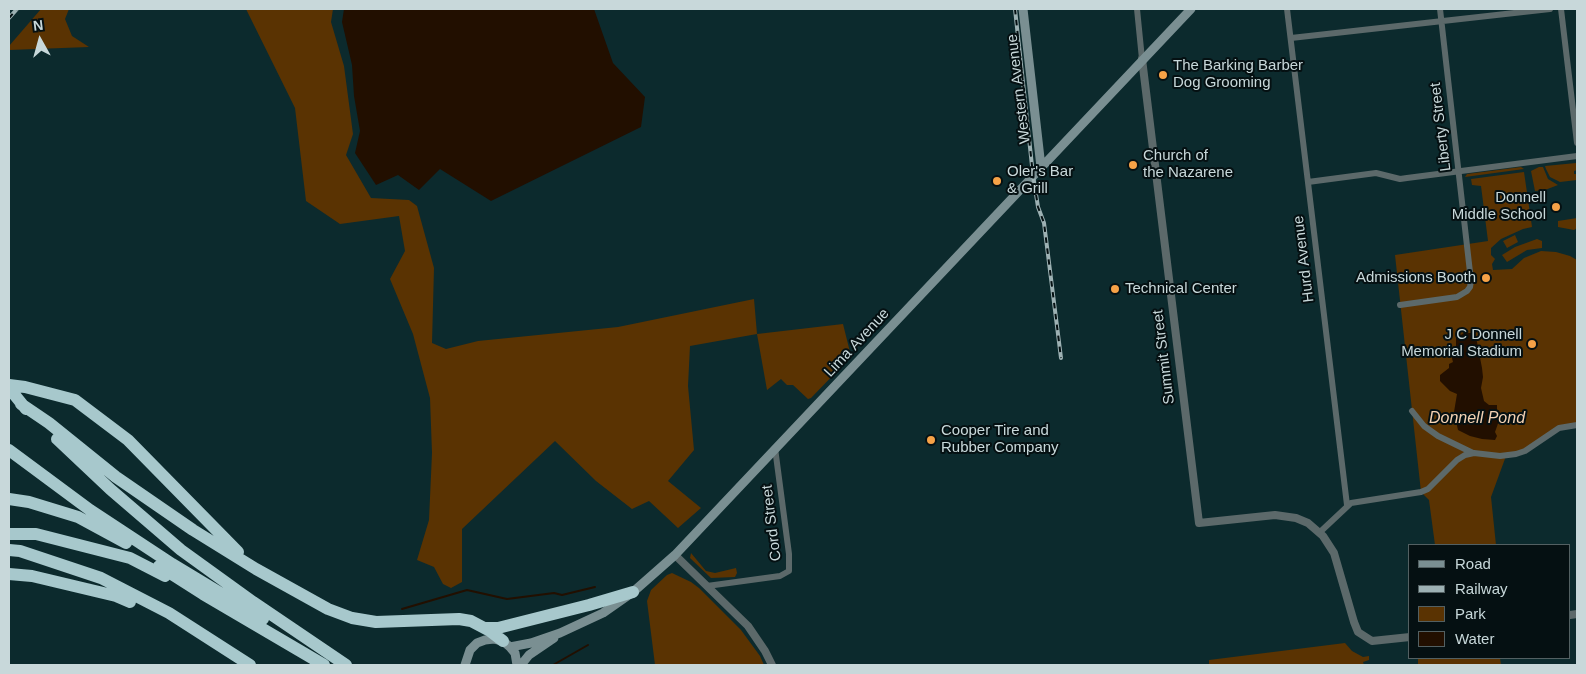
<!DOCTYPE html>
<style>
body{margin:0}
#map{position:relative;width:1586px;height:674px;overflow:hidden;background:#0c2a2d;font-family:Helvetica,sans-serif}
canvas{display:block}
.frame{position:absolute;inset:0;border:10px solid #c8d8da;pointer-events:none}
.legend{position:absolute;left:1408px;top:544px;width:162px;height:115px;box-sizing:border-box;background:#051012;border:1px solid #536062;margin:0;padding:6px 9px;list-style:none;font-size:15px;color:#c8d8da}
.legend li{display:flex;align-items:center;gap:10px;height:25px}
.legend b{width:25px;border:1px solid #536062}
.north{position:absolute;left:15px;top:15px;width:50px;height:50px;-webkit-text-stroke:4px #051012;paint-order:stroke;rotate:353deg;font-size:14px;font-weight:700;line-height:20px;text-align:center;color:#c8d8da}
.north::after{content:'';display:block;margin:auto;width:18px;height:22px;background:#c8d8da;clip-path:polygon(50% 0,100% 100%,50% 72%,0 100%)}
</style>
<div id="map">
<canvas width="1586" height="674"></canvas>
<div class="frame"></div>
<ul class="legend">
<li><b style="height:6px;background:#7a8f92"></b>Road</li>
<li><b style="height:6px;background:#9db1b3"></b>Railway</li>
<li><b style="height:14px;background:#5a3302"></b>Park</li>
<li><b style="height:14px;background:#220f00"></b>Water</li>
</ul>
<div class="north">N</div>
</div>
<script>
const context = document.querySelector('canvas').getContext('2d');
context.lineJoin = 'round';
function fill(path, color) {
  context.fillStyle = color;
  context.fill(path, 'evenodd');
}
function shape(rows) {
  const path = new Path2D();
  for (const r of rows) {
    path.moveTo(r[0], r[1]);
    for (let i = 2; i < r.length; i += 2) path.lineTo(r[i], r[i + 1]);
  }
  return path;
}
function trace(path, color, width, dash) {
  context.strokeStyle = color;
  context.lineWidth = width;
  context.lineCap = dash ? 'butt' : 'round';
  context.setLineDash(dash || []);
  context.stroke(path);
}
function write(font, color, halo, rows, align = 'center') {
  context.font = font + ' Helvetica,sans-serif';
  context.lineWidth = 4;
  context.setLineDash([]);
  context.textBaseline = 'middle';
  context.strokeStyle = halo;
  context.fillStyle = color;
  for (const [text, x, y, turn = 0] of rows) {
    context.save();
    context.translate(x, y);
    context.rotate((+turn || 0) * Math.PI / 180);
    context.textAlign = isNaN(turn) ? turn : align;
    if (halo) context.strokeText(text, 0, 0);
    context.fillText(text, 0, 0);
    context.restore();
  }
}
const green = shape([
 [41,9,69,9,65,19,72,36,89,47,9,50,9,46],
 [246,9,333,9,331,22,344,66,353,134,346,155,371,198,409,200,417,206,434,268,432,343,446,349,478,341,618,327,754,299,757,334,843,324,850,352,841,367,811,398,808,399,793,385,787,385,781,379,767,390,757,334,690,346,688,386,694,450,668,481,701,508,678,528,649,501,632,509,596,481,555,441,462,529,462,582,451,588,443,584,434,567,417,560,429,520,432,453,430,398,413,334,390,279,405,251,399,216,340,224,306,201,295,108],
 [1576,163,1577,170,1574,171,1574,174,1577,174,1577,180,1560,182,1550,177,1546,169,1545,166],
 [1521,167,1524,169,1465,177,1467,174],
 [1539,167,1543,167,1548,179,1558,185,1545,190,1535,191,1531,171],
 [1524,172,1532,227,1523,229,1501,239,1491,248,1491,255,1495,259,1492,264,1493,270,1512,269,1524,258,1541,251,1556,252,1570,256,1577,260,1577,425,1559,429,1525,451,1506,456,1491,497,1496,545,1435,545,1429,500,1421,492,1395,255,1488,241,1481,186,1472,185,1471,179],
 [1577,218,1577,228,1574,230,1558,227,1558,221],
 [1515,235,1518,242,1507,248,1503,241],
 [1537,239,1542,241,1542,248,1527,250,1507,262,1502,255,1515,247],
 [691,553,706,571,715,573,736,568,737,573,735,577,711,578,690,558],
 [672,573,691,582,699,588,741,630,760,656,764,665,655,665,647,601,651,590,667,575],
 [1345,643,1352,651,1363,657,1369,656,1369,660,1363,662,1364,665,1209,665,1209,660],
 [1418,658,1500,658,1501,665,1418,665]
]);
const water = shape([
 [344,9,594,9,613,63,645,97,641,127,491,201,440,169,419,190,398,175,376,185,355,153,360,131,354,96,352,65,342,22],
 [1464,333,1474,333,1477,342,1482,368,1483,377,1481,388,1484,401,1489,405,1497,405,1497,416,1500,418,1495,432,1497,436,1495,440,1482,439,1470,436,1458,430,1454,412,1457,394,1450,391,1440,381,1440,375,1449,368,1449,364,1453,362,1452,358,1456,350,1456,338]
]);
const stream = shape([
 [1449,350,1453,356],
 [402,609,467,590,507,599,554,593,562,595,595,587],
 [553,665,588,645]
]);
const minor = shape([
 [1137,9,1142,59],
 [1287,9,1347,505],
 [1561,9,1577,143],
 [1291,38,1550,9],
 [1308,182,1376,173,1400,179,1407,178,1577,156],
 [1400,305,1457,297,1467,291,1470,287,1471,281,1440,9],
 [1412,411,1424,426,1438,436,1473,453],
 [1319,533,1351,503,1421,492,1428,489,1457,460,1465,455,1474,453,1500,456,1516,454,1525,451,1559,428,1577,425],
 [707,586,780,576,789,571,789,554,775,448]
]);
const tertiary = shape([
 [1142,59,1199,523,1275,515,1296,518,1308,523,1323,536,1334,553,1354,622,1358,632,1372,641,1410,637],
 [675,555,748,626,765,651,772,665],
 [1570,615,1577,614]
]);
const secondary = shape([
 [1023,9,1041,167],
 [510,647,531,643,560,633,603,613,633,592,675,555,1191,9],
 [465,665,470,650,477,643,485,640,494,639,503,641,510,647,515,653,517,665],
 [521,665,529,655,554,638]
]);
const motorway = shape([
 [9,385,25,387,75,400,128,440,238,552],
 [9,388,26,409],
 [21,404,49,423,116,477,193,530,256,569,328,609,352,618,376,622,459,619,471,621,490,631,503,641],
 [57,439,110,489,181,550,253,602,346,665],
 [9,450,90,510,172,564,263,619],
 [9,499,29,502,78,517,126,543],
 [9,534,36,534,130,558,165,576],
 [9,550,20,551,101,578,169,613,250,665],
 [159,566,203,594,324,665],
 [9,574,32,576,116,596,130,602],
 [486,628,498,628,589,605,633,592]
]);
const rail = shape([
 [1015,9,1033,175,1038,207,1044,223,1061,358],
 [9,18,17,9]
]);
const markers = [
 [1163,75,5,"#f6a247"],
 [1133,165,5,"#f6a247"],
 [997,181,5,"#f6a247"],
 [1556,207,5,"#f6a247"],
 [1486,278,5,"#f6a247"],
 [1115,289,5,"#f6a247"],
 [1532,344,5,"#f6a247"],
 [931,440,5,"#f6a247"]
];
const poiNames = [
 ["The Barking Barber",1173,66],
 ["Dog Grooming",1173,83],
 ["Church of",1143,156],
 ["the Nazarene",1143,173],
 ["Oler's Bar",1007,172],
 ["& Grill",1007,189],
 ["Donnell",1546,198,"right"],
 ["Middle School",1546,215,"right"],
 ["Admissions Booth",1476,278,"right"],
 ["Technical Center",1125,289],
 ["J C Donnell",1522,335,"right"],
 ["Memorial Stadium",1522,352,"right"],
 ["Cooper Tire and",941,431],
 ["Rubber Company",941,448]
];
const streetNames = [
 ["Western Avenue",1019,89,-97],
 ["Liberty Street",1441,127,-97],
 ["Hurd Avenue",1304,259,-97],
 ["Lima Avenue",857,343,-47],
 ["Summit Street",1164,357,-97],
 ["Cord Street",772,523,-97]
];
const waterNames = [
 ["Donnell Pond",1477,419]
];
fill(green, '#5a3302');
fill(water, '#220f00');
trace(stream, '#220f00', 2);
trace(minor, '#5c696a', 6);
trace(tertiary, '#5c696a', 8);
trace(secondary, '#7a8f92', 9);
trace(motorway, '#a7c8cc', 12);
trace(rail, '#9db1b3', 4);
trace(rail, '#051012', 2, [5.5]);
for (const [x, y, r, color] of markers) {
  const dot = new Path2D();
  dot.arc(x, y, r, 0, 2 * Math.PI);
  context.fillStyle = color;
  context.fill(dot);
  trace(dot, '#051012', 2);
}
write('15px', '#c8d8da', '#051012', poiNames, 'left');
write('15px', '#c8d8da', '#051012', streetNames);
write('italic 16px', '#f4d2b3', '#051012', waterNames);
</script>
